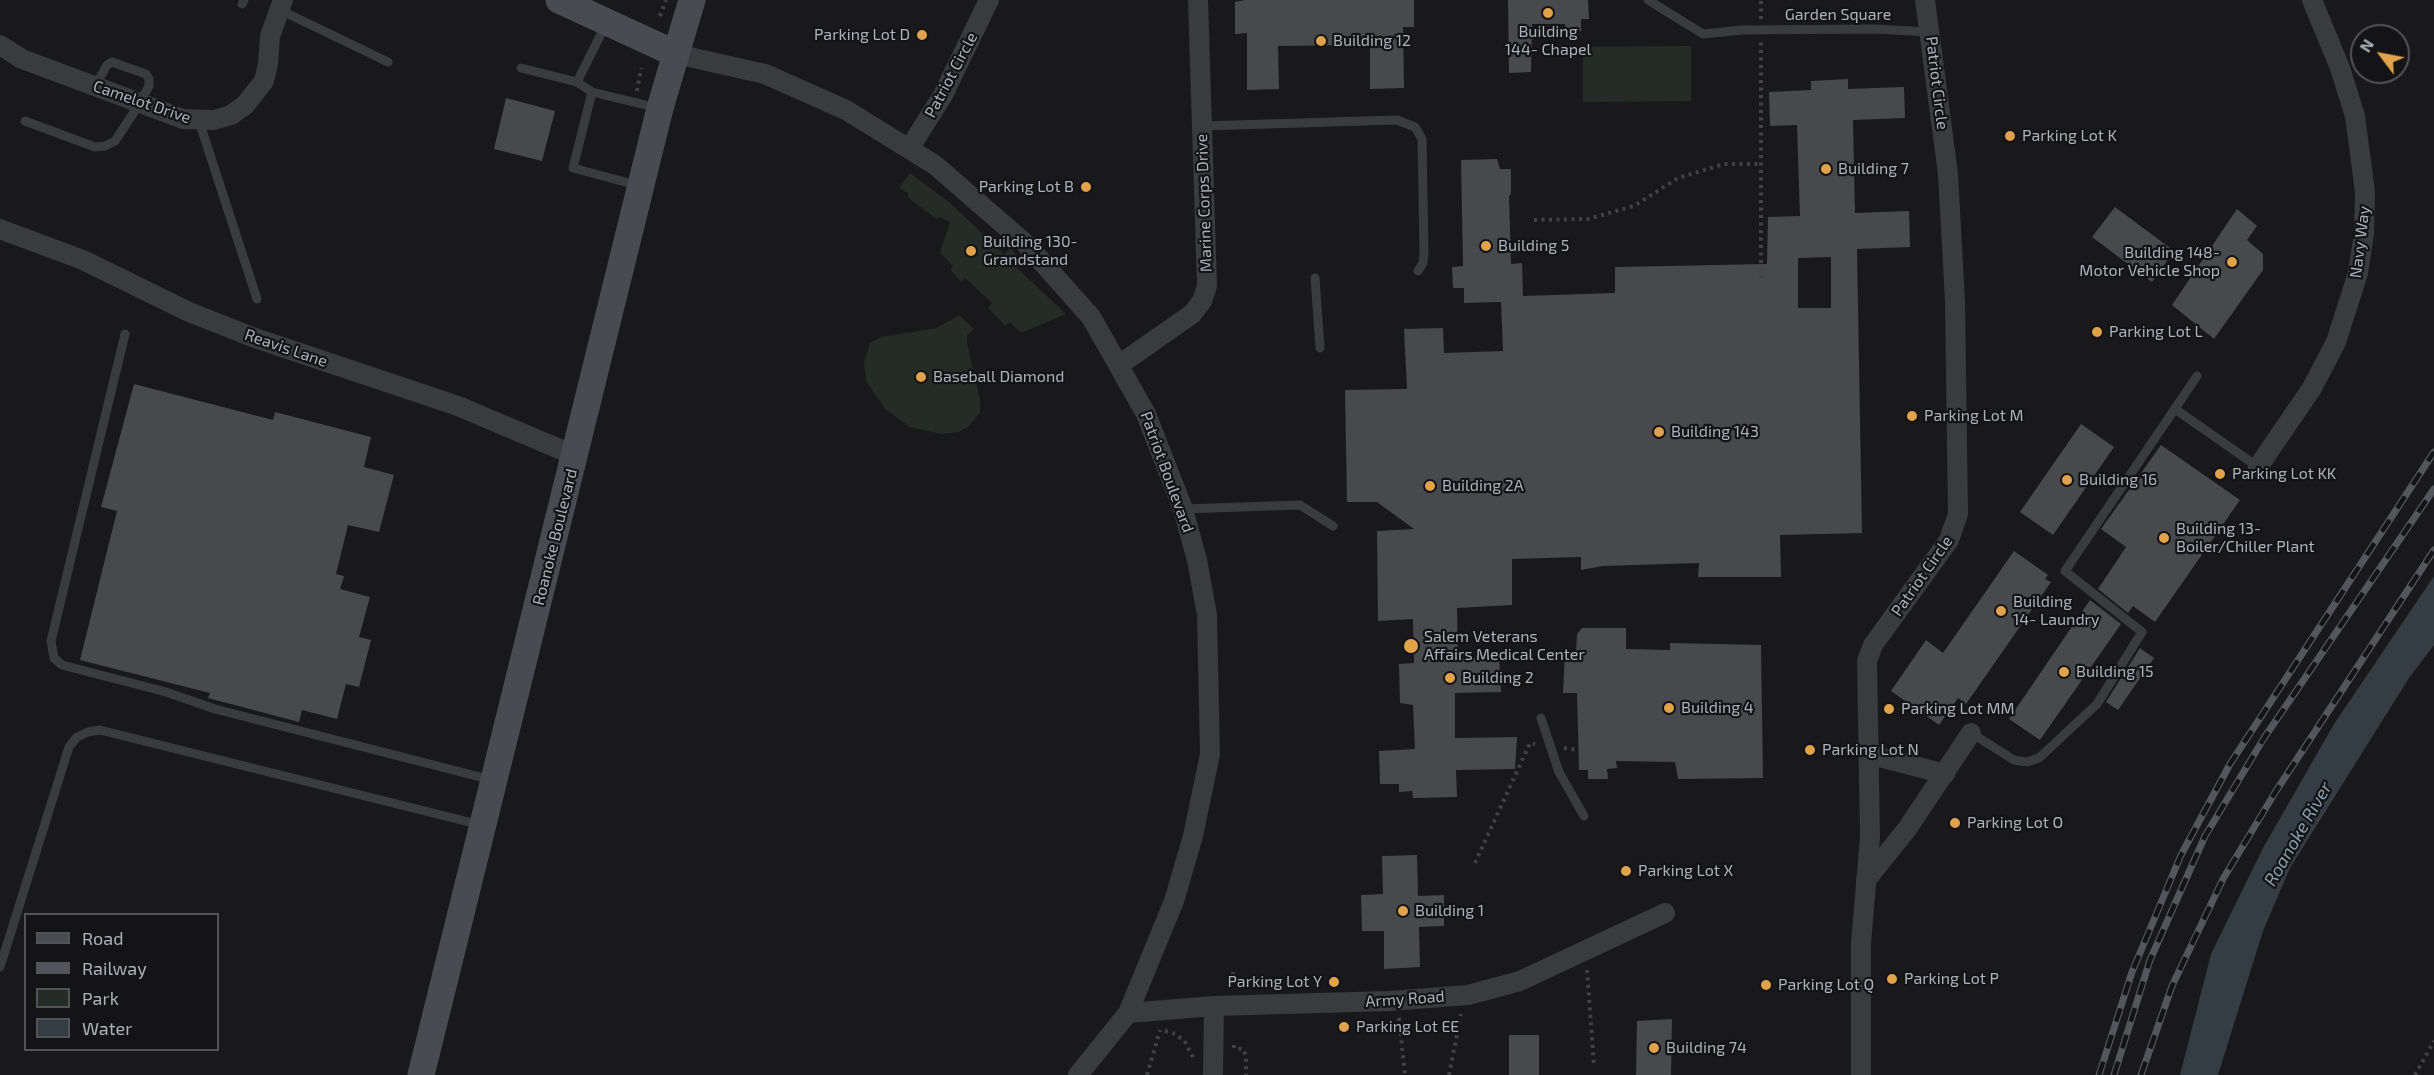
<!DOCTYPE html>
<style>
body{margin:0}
#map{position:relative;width:2434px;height:1075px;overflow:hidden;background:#19191b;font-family:"Exo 2",sans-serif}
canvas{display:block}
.legend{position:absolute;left:24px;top:913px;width:195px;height:138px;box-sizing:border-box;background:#141416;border:2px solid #515357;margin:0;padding:8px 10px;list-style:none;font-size:18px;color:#adb1b9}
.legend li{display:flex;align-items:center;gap:12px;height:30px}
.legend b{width:30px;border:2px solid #515357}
.north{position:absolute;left:2350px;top:24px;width:60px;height:60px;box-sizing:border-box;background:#141416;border:2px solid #515357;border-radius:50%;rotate:302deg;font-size:16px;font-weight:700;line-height:24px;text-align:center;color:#adb1b9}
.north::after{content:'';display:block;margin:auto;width:21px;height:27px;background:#e0a24b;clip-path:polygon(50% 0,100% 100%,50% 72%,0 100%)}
</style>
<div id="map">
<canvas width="2434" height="1075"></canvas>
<ul class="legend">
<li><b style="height:8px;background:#484b4f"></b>Road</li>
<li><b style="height:8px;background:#53565a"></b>Railway</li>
<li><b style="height:16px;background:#252c26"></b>Park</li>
<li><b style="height:16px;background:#333d43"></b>Water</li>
</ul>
<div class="north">N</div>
</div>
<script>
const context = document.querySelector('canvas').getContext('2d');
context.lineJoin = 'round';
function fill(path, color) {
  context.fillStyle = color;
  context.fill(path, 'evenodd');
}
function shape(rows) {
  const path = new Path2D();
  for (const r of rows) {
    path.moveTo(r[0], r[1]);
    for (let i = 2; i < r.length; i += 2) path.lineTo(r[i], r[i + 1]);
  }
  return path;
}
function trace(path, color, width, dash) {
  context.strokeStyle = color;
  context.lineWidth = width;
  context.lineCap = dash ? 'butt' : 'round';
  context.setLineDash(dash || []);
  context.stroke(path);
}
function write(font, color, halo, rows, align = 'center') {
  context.font = font + ' "Exo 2",sans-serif';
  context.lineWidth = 4.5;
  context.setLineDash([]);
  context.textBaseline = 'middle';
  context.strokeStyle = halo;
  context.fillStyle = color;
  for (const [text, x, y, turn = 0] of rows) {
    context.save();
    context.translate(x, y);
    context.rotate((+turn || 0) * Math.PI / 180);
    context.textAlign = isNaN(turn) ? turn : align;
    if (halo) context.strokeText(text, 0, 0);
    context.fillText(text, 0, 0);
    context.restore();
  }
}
const green = shape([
 [1691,46,1691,101,1583,102,1583,47],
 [910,173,949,202,1004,254,1010,248,1022,260,1017,268,1066,314,1021,333,1010,322,1005,326,988,308,992,303,965,278,961,282,950,270,953,266,940,253,950,222,940,217,937,219,907,197,909,194,899,188],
 [959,315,974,329,967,335,967,343,980,399,980,413,969,426,959,432,942,434,910,427,885,409,866,381,864,363,870,343,881,337,937,328]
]);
const water = shape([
 [2434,576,2434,645,2409,678,2290,868,2263,931,2218,1075,2180,1075,2211,954,2263,848,2334,724]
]);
const building = shape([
 [1245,0,1414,0,1414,27,1403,27,1404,88,1370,89,1370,45,1278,46,1279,89,1247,90,1247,33,1235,34,1235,2],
 [1508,0,1588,0,1589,19,1581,19,1581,31,1566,32,1565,24,1532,24,1531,72,1509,73],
 [1848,79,1848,89,1904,87,1905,118,1853,120,1855,213,1909,211,1910,247,1857,249,1862,533,1780,535,1781,577,1698,577,1699,563,1603,566,1581,570,1581,557,1512,559,1512,605,1457,608,1458,658,1499,657,1501,692,1455,693,1455,738,1517,737,1515,769,1456,770,1457,797,1413,798,1412,791,1399,792,1399,784,1380,784,1379,751,1415,749,1413,705,1400,703,1399,664,1414,663,1413,619,1378,621,1377,531,1414,529,1377,502,1347,502,1345,390,1407,389,1404,329,1443,328,1444,353,1503,351,1501,302,1464,303,1464,288,1453,288,1452,267,1463,266,1461,160,1497,159,1500,169,1511,169,1511,194,1509,196,1511,264,1522,263,1523,296,1615,293,1615,267,1767,264,1768,217,1800,216,1797,125,1770,126,1769,92,1811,90,1811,81],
 [1831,257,1831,308,1798,308,1798,258],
 [506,98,555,111,542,161,494,149],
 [2115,207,2174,251,2152,282,2092,237],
 [2237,209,2257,226,2247,240,2263,254,2263,270,2214,339,2172,305],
 [134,384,273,420,275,412,371,437,364,467,394,475,379,532,348,525,336,574,344,576,340,589,370,597,359,637,371,640,359,687,346,684,337,719,302,710,299,722,208,698,210,693,80,660,117,511,101,507],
 [2081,424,2114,447,2053,535,2020,512],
 [2161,445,2240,500,2155,622,2133,606,2128,613,2098,589,2126,547,2101,529],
 [2014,551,2048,575,2045,579,2051,582,1966,704,1958,698,1939,725,1891,691,1926,640,1943,653],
 [2090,600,2121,624,2040,740,2009,719],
 [1582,628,1626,628,1626,649,1670,650,1670,643,1761,645,1763,778,1678,779,1675,762,1616,761,1617,768,1607,769,1608,779,1588,779,1588,770,1579,770,1577,693,1563,693,1565,653,1576,653,1577,634],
 [2140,648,2154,658,2118,710,2106,702],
 [1417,855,1418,896,1444,895,1444,926,1419,927,1420,967,1384,969,1384,931,1362,931,1361,895,1383,894,1382,856],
 [1672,1019,1671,1075,1636,1075,1637,1021],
 [1509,1035,1539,1035,1539,1075,1509,1075]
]);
const path = shape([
 [660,16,666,0],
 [1761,19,1761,0],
 [637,91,641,68],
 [1534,220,1588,219,1634,206,1678,178,1724,164,1759,164],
 [1761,278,1761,41],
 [1564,748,1578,750],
 [1475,863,1530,743,1535,744],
 [1587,970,1594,1065],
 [1233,972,1233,986],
 [1399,1018,1405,1075],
 [1165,1031,1176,1034,1185,1042,1194,1059],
 [1234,1045,1234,1048,1243,1049,1246,1056,1246,1075],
 [1147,1075,1160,1030],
 [1449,1075,1461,1014],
 [2415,1075,2434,1041]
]);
const lane = shape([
 [1648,0,1703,34,1742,30,1875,29,1930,32],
 [242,4,244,0],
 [278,9,388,62],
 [606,24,577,82,592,92,658,108],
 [521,68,577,82],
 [592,92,573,168,640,186],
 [25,121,95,147,105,146,115,141,140,103,149,86,149,79,146,74,112,62,107,65,95,86],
 [199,121,257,299],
 [1202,126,1397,120,1415,127,1422,139,1424,254,1423,263,1418,271],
 [1315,278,1320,348],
 [125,334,51,641,54,658,62,665,166,692,215,709,492,780],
 [2175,409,2258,467],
 [1183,509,1300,505,1333,526],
 [1541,718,1559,772,1584,816],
 [1971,733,2014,760,2027,762,2039,758,2097,704,2142,632,2065,571,2197,376],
 [0,967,69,747,77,737,88,732,100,730,481,825]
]);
const street = shape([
 [0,45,22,59,183,119,214,120,231,115,245,105,264,81,268,64,270,36,283,0],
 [676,54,765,74,846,110,935,165,1026,244,1091,317,1146,414,1183,509,1197,560,1207,615,1210,754,1193,836,1174,901,1128,1013,1078,1075],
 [909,149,943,95,989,0],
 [0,229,83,260,189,312,255,338,458,406,576,456],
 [1119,365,1192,314,1202,301,1207,286,1198,0],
 [2258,467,2312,388,2336,342,2358,273,2364,233,2365,192,2355,116,2340,68,2312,0],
 [1868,754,1945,774],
 [1866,880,1907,829,1971,733],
 [1128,1013,1214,1006,1389,1001,1468,995,1520,981,1665,913],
 [1213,1075,1214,1006],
 [1861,1075,1861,943,1870,837,1867,661,1873,645,1949,540,1958,514,1955,301,1948,174,1925,0]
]);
const secondary = shape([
 [559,0,676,54],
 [421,1075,660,108,692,0]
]);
const rail = shape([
 [2099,1075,2132,972,2181,855,2230,764,2434,452],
 [2114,1075,2150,960,2205,836,2264,738,2434,489],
 [2141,1075,2172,986,2223,879,2276,791,2434,550]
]);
const markers = [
 [1548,13,6,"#e0a24b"],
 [922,35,6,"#e0a24b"],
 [1321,41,6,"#e0a24b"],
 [2010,136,6,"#e0a24b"],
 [1826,169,6,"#e0a24b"],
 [1086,187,6,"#e0a24b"],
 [1486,246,6,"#e0a24b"],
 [971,251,6,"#e0a24b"],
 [2232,262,6,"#e0a24b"],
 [2097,332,6,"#e0a24b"],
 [921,377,6,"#e0a24b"],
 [1912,416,6,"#e0a24b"],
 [1659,432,6,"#e0a24b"],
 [2220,474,6,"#e0a24b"],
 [2067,480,6,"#e0a24b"],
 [1430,486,6,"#e0a24b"],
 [2164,538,6,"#e0a24b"],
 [2001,611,6,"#e0a24b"],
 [1411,646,8,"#e0a24b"],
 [2064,672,6,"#e0a24b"],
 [1450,678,6,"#e0a24b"],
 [1669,708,6,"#e0a24b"],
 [1889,709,6,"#e0a24b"],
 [1810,750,6,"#e0a24b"],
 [1955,823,6,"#e0a24b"],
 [1626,871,6,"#e0a24b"],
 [1403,911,6,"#e0a24b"],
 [1892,979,6,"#e0a24b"],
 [1334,982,6,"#e0a24b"],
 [1766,985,6,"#e0a24b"],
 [1344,1027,6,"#e0a24b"],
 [1654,1048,6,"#e0a24b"]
];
const streetNames = [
 ["Garden Square",1838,15],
 ["Patriot Circle",951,75,-62],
 ["Patriot Circle",1937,83,83],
 ["Camelot Drive",142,102,19],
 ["Marine Corps Drive",1204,203,-92],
 ["Navy Way",2360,242,-83],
 ["Reavis Lane",286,348,19],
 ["Patriot Boulevard",1167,472,70],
 ["Roanoke Boulevard",555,537,-76],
 ["Patriot Circle",1922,576,-55],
 ["Army Road",1405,999,-4]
];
const poiNames = [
 ["Building",1548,32,"center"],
 ["144- Chapel",1548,50,"center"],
 ["Parking Lot D",910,35,"right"],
 ["Building 12",1333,41],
 ["Parking Lot K",2022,136],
 ["Building 7",1838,169],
 ["Parking Lot B",1074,187,"right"],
 ["Building 130-",983,242],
 ["Grandstand",983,260],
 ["Building 5",1498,246],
 ["Building 148-",2220,253,"right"],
 ["Motor Vehicle Shop",2220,271,"right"],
 ["Parking Lot L",2109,332],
 ["Baseball Diamond",933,377],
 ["Parking Lot M",1924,416],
 ["Building 143",1671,432],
 ["Parking Lot KK",2232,474],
 ["Building 16",2079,480],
 ["Building 2A",1442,486],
 ["Building 13-",2176,529],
 ["Boiler/Chiller Plant",2176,547],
 ["Building",2013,602],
 ["14- Laundry",2013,620],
 ["Salem Veterans",1424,637],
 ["Affairs Medical Center",1424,655],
 ["Building 15",2076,672],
 ["Building 2",1462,678],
 ["Building 4",1681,708],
 ["Parking Lot MM",1901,709],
 ["Parking Lot N",1822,750],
 ["Parking Lot O",1967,823],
 ["Parking Lot X",1638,871],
 ["Building 1",1415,911],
 ["Parking Lot P",1904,979],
 ["Parking Lot Y",1322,982,"right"],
 ["Parking Lot Q",1778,985],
 ["Parking Lot EE",1356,1027],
 ["Building 74",1666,1048]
];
const waterNames = [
 ["Roanoke River",2298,834,-60]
];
fill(green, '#252c26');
fill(water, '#333d43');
fill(building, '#48494d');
trace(path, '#404246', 4, [3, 4.5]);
trace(lane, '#3a3b3f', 9);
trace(street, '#3a3b3f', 20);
trace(secondary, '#484b4f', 27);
trace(rail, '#53565a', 7);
trace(rail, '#141416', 4.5, [14]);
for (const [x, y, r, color] of markers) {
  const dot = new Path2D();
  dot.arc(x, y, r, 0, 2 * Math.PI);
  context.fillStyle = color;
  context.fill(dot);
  trace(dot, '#141416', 2);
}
write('16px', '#adb1b9', '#141416', streetNames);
write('16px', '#adb1b9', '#141416', poiNames, 'left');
write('italic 18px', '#87a0b0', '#141416', waterNames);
</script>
